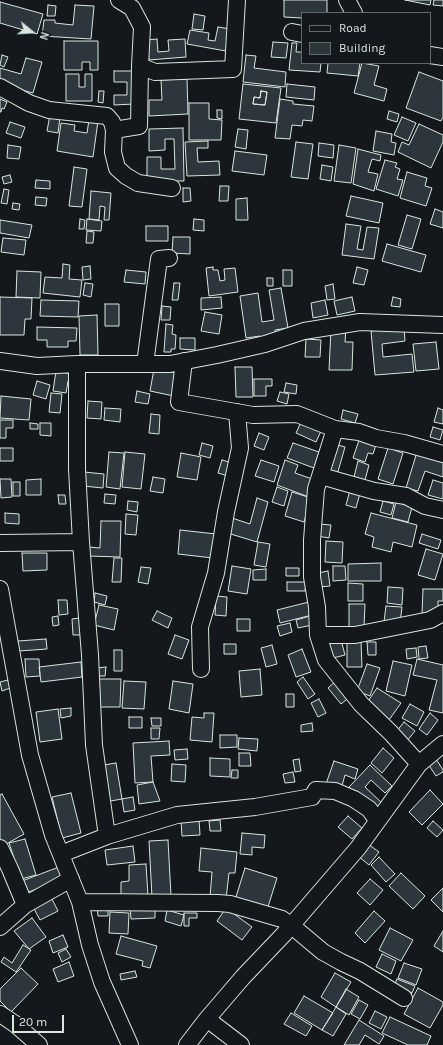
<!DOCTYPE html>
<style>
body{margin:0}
#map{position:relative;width:443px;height:1045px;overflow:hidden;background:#14181c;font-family:Karla,sans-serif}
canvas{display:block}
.legend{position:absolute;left:301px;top:12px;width:130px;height:52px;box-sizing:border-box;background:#14181c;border:1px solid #626a69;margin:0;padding:5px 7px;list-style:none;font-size:12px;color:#d8e6dc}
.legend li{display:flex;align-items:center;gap:8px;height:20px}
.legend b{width:20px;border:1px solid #626a69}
.north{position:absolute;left:12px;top:12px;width:40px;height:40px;-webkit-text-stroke:3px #14181c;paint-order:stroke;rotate:108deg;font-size:11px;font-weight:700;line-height:16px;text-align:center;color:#d8e6dc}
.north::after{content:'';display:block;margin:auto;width:14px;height:18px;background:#d8e6dc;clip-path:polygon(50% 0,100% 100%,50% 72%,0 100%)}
.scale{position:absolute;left:12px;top:1015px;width:52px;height:18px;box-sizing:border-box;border:2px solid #d8e6dc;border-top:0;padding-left:5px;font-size:12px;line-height:14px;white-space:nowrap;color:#d8e6dc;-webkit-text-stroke:3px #14181c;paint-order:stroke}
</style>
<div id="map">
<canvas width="443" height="1045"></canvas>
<ul class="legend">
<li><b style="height:5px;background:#14181c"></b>Road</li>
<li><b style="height:11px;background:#2c363c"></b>Building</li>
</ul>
<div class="north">N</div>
<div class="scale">20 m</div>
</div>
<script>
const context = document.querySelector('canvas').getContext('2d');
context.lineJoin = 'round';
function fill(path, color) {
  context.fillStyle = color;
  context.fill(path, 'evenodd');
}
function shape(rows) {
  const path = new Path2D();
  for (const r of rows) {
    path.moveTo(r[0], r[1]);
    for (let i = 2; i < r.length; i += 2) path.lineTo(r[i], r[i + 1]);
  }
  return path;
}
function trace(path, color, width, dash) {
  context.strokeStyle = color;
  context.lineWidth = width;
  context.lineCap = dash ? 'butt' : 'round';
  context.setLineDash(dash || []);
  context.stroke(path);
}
const building = shape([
 [284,0,327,0,327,13,302,13,302,18,284,17,284,0],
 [405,0,431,0,430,5,405,0],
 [434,0,443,0,443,6,433,5,434,0],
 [0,2,43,14,37,34,0,23,0,2],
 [48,5,56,6,55,16,47,16,48,5],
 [75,5,94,6,91,39,42,36,44,20,55,20,55,23,73,25,75,5],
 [194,14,205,16,203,30,192,29,194,14],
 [218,27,230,29,226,51,187,44,190,30,209,33,208,40,215,41,218,27],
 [157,39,158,52,169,51,168,40,185,39,186,57,149,60,147,40,157,39],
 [64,41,98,41,98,70,90,70,90,62,82,62,82,70,64,70,64,41],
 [273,42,288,43,286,58,271,57,273,42],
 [292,43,297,43,296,52,302,52,302,63,321,63,320,72,289,70,292,43],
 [2,55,8,57,4,67,0,65,2,55],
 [246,55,256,56,254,68,286,72,285,87,243,82,246,55],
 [26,58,42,62,33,93,0,84,0,68,21,74,26,58],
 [328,63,360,63,358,76,327,73,328,63],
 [362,63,379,66,374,85,387,89,384,101,354,93,362,63],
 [114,71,134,71,134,104,114,105,114,95,127,95,127,82,114,82,114,71],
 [419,72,443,81,443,117,441,121,406,108,419,72],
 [66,74,79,74,79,87,85,87,85,74,92,74,92,101,66,101,66,74],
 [187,79,188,114,149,116,149,100,162,100,161,80,187,79],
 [243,84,281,88,276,123,239,119,243,84],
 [261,91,267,92,265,105,253,104,254,97,260,98,261,91],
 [287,84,315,87,314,100,286,97,287,84],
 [99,91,104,91,103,103,98,102,99,91],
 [261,91,267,92,265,105,253,104,254,97,260,98,261,91],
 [0,99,7,102,4,109,2,108,1,112,0,112,0,99],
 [280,99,293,101,293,104,314,106,312,121,303,120,302,126,292,125,290,139,275,138,280,99],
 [189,103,209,103,209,119,222,120,221,140,189,140,189,103],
 [217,110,222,110,222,119,217,118,217,110],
 [389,111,399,114,397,122,387,119,389,111],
 [50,115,60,117,58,133,47,131,50,115],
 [402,117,416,123,408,141,394,135,402,117],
 [89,120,98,121,93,157,57,151,61,123,75,125,74,131,87,133,89,120],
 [10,122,25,127,21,138,6,133,10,122],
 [419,124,443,135,443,142,431,168,398,152,402,142,409,145,419,124],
 [183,128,184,181,147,181,147,157,161,157,161,169,175,169,174,139,165,139,165,150,149,151,149,129,183,128],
 [238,129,248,130,246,149,235,147,238,129],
 [376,131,392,134,391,142,396,143,394,155,373,151,376,131],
 [208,141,208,148,197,148,198,162,219,161,220,175,187,176,185,142,208,141],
 [296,142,313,144,308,179,291,177,296,142],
 [319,143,334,145,333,158,318,156,319,143],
 [8,145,21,147,19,159,7,158,8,145],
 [339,145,356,148,351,183,334,181,339,145],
 [358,149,381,155,380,161,372,159,368,172,378,174,374,191,353,184,358,149],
 [235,151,267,155,264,175,232,171,235,151],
 [385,160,397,163,395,167,400,169,397,179,403,180,398,196,376,189,385,160],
 [322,165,333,167,331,181,320,179,322,165],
 [74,167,87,169,82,207,69,206,74,167],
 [407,172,427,178,425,186,432,188,426,206,400,198,407,172],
 [10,175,12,182,4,184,2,177,10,175],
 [36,180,50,181,50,189,35,188,36,180],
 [220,186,229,186,228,201,219,201,220,186],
 [183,188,190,188,191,201,183,202,183,188],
 [4,189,9,190,7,204,1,203,4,189],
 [91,191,111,193,109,220,104,220,105,207,100,206,99,220,89,219,91,191],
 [351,196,383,203,379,223,346,216,351,196],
 [36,197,47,198,46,206,35,205,36,197],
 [247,198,248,220,236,220,236,199,247,198],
 [13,203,20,204,19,210,12,209,13,203],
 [435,209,443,212,443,228,430,224,435,209],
 [407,215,421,219,412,249,398,245,407,215],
 [80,219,85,220,84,229,79,229,80,219],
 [87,219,102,221,101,231,86,230,87,219],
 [194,219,204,220,204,231,193,230,194,219],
 [0,220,32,225,29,238,0,233,0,220],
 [346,224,361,226,357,249,363,250,367,227,379,228,374,259,342,255,346,224],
 [146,226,168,226,168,241,146,241,146,226],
 [87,231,94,232,93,243,86,243,87,231],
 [173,237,190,237,190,254,172,253,173,237],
 [3,238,26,240,24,255,1,252,3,238],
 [387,244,426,255,421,272,382,261,387,244],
 [63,264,70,265,69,279,82,280,80,297,43,293,45,277,62,278,63,264],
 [90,266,91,279,83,280,82,267,90,266],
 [213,267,213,270,218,270,220,281,225,280,224,269,235,268,238,292,209,296,206,268,213,267],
 [357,267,368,270,364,285,353,283,357,267],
 [126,270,146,272,145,284,124,282,126,270],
 [283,270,292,270,292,286,283,286,283,270],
 [17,271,41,272,40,298,16,297,17,271],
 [267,278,273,278,273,286,267,286,267,278],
 [85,283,93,284,91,297,83,295,85,283],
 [174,283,180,283,178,300,172,300,174,283],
 [333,284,335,299,327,300,325,286,333,284],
 [281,288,288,328,275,330,276,335,260,338,260,336,246,338,240,296,258,293,262,322,274,320,269,290,281,288],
 [0,297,32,298,31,319,25,319,24,335,0,335,0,297],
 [221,297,222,308,201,310,201,298,221,297],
 [352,297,355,311,337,315,334,301,352,297],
 [393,297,401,299,400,307,391,306,393,297],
 [41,300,79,301,78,317,40,316,41,300],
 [325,300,328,315,313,318,311,303,325,300],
 [105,304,119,304,119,326,105,326,105,304],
 [162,306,171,307,170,320,161,320,162,306],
 [205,312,222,315,219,334,201,331,205,312],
 [97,315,98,355,80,355,79,316,97,315],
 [166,324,173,325,172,334,176,335,175,349,171,349,171,352,164,352,166,324],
 [37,327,77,328,76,341,68,341,68,347,47,347,47,340,37,340,37,327],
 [404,328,405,341,382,344,383,357,412,354,414,372,375,375,371,331,404,328],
 [331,329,346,329,345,342,353,342,352,370,329,370,331,329],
 [180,338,195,338,195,350,180,349,180,338],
 [306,339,321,340,320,357,305,357,306,339],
 [436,342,439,369,416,371,413,344,436,342],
 [235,367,252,367,253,397,236,397,235,367],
 [154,369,178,373,174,396,150,391,154,369],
 [56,371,76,375,75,382,68,381,66,393,53,391,56,371],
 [254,379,272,379,272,386,266,386,266,396,254,396,254,379],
 [37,381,50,385,46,399,33,395,37,381],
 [286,383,297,385,296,394,284,392,286,383],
 [137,391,150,394,148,404,135,402,137,391],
 [280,392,289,394,287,404,277,401,280,392],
 [51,393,62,394,60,413,49,412,51,393],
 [1,396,31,399,29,420,0,418,1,396],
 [88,401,102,402,101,419,87,418,88,401],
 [105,408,121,409,120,422,104,420,105,408],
 [438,408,443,410,443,424,434,422,438,408],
 [343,410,358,414,355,423,341,419,343,410],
 [151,414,160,415,159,434,149,433,151,414],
 [0,420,13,420,13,428,6,428,6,438,0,438,0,420],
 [301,422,321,431,316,442,296,433,301,422],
 [30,423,38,424,38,429,30,429,30,423],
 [40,423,51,423,51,436,40,435,40,423],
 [433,427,443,430,440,440,430,437,433,427],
 [259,433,269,437,264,450,254,446,259,433],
 [359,440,376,445,373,454,368,453,365,462,353,458,359,440],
 [202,443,213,446,210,458,199,455,202,443],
 [293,443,319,452,314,468,287,458,293,443],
 [334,444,345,447,337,475,326,472,334,444],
 [0,448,13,448,13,461,0,461,0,448],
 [388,448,403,453,393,484,378,479,388,448],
 [109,452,124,453,120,489,106,487,109,452],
 [125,452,145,454,141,489,122,487,125,452],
 [417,452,443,461,443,477,425,471,418,491,406,488,417,452],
 [181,453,201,457,197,480,177,477,181,453],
 [222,460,232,463,228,476,218,473,222,460],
 [261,460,279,466,274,482,255,476,261,460],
 [285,460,298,465,295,473,315,480,309,497,277,485,285,460],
 [358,461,369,465,365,480,354,477,358,461],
 [84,472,104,474,103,488,83,486,84,472],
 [153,477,165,479,163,493,150,491,153,477],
 [0,479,11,479,12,497,1,498,0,479],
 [41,479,41,495,26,495,26,480,41,479],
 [433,480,443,483,443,499,428,495,433,480],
 [13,482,20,482,20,496,13,496,13,482],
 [277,487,288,491,284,506,272,502,277,487],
 [350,490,360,493,356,508,346,505,350,490],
 [292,492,311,498,304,522,285,516,292,492],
 [105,494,116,495,115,504,104,503,105,494],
 [58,495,65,495,66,504,59,504,58,495],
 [257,498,268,502,257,542,224,532,229,517,250,524,257,498],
 [128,501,138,502,137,512,127,510,128,501],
 [383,501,394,504,391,515,380,512,383,501],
 [396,502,412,507,408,522,392,518,396,502],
 [5,513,19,514,19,524,5,523,5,513],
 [371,513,417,525,412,547,393,542,391,552,372,547,374,537,365,534,371,513],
 [126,514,138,515,136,535,125,534,126,514],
 [101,521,121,521,120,557,88,556,89,547,100,548,101,521],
 [319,524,331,525,329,538,317,536,319,524],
 [180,530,216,534,213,558,178,554,180,530],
 [422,534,441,540,438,549,419,543,422,534],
 [326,541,343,542,342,563,325,562,326,541],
 [258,542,270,544,266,567,254,565,258,542],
 [426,549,443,554,435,580,418,575,426,549],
 [22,553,47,553,47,570,23,571,22,553],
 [114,558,122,558,121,582,112,582,114,558],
 [381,563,381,581,348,581,348,564,381,563],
 [232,566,251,569,247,594,228,591,232,566],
 [333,566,345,566,346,580,333,581,333,566],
 [141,567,151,568,148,584,138,582,141,567],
 [286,568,299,568,299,576,286,576,286,568],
 [266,569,266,580,253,580,253,570,266,569],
 [328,571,330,586,320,587,318,573,328,571],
 [287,582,306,582,305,591,287,591,287,582],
 [348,583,363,584,363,601,348,601,348,583],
 [388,587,403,588,402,605,387,603,388,587],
 [423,589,443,589,443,601,438,601,438,614,422,614,423,589],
 [95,593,107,596,105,605,94,602,95,593],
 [216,596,227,597,226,616,215,615,216,596],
 [58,600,67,600,68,614,59,615,58,600],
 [309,602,312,615,280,623,277,610,309,602],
 [349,604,365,604,364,628,349,628,349,604],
 [99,605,118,609,114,630,94,625,99,605],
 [386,606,402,607,400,623,384,622,386,606],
 [157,611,172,618,168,628,152,620,157,611],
 [58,616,59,625,53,626,52,617,58,616],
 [310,616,312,625,298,628,296,620,310,616],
 [79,618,81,635,73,635,72,619,79,618],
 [237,619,250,619,250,631,237,631,237,619],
 [290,623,292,632,280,636,277,626,290,623],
 [175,635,189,640,182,659,168,654,175,635],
 [340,636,345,655,329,659,325,640,340,636],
 [46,639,47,649,19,651,18,641,46,639],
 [347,642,361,642,362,667,347,667,347,642],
 [367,642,376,642,376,655,368,655,367,642],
 [224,644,236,644,236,654,224,654,224,644],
 [272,645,277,664,266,667,261,648,272,645],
 [426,646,428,658,419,659,418,647,426,646],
 [416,648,417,657,407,659,406,649,416,648],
 [302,649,311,672,296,677,288,655,302,649],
 [114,650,122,650,122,671,114,671,114,650],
 [25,659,39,659,40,676,26,677,25,659],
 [417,659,443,665,443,713,429,710,437,680,413,675,417,659],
 [393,661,412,665,405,696,386,691,393,661],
 [81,662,82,677,41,682,39,667,81,662],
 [367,664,380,668,370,696,357,691,367,664],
 [106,667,105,676,97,676,97,668,106,667],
 [260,669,262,695,241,697,239,671,260,669],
 [303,677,315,694,308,699,297,682,303,677],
 [98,679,121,679,120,707,97,707,98,679],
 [338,679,352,695,341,704,328,688,338,679],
 [8,680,10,688,2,691,0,682,8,680],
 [124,681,146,682,144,709,122,708,124,681],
 [173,681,193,684,189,713,169,709,173,681],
 [377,688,401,703,389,720,366,704,377,688],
 [286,694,294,694,294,707,286,707,286,694],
 [319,699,326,713,318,717,311,703,319,699],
 [410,704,424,712,417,726,402,718,410,704],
 [71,708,71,716,61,718,60,709,71,708],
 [58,709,62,739,40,742,36,712,58,709],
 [204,713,214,713,212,742,190,740,192,717,204,718,204,713],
 [430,713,438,720,427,735,419,729,430,713],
 [129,717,142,717,142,728,129,728,129,717],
 [151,718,161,718,161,726,152,726,151,718],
 [404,722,415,731,407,741,396,732,404,722],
 [312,723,313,731,301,732,301,725,312,723],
 [151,728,160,728,159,739,151,739,151,728],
 [220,735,237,735,237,747,220,748,220,735],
 [239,738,258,739,257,751,238,749,239,738],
 [169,741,170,755,151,756,153,782,135,783,133,743,169,741],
 [383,748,394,758,382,773,371,763,383,748],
 [187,749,188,759,175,760,174,750,187,749],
 [239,753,250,753,251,766,239,766,239,753],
 [210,758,230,759,230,777,210,776,210,758],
 [299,759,301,771,295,772,293,760,299,759],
 [436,759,443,770,443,772,436,776,428,764,436,759],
 [334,761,358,769,355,779,345,775,341,789,326,784,334,761],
 [116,763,122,799,105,802,98,766,116,763],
 [172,764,186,765,185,782,171,781,172,764],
 [370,765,392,786,385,793,371,780,365,787,384,805,376,813,349,787,370,765],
 [232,770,238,770,238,778,231,778,232,770],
 [293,772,295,782,285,783,283,774,293,772],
 [153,782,160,801,139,804,137,785,153,782],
 [430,790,443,804,422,825,409,812,430,790],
 [71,793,81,833,62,838,52,797,71,793],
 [2,794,24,834,1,847,0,845,0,795,2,794],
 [133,797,135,810,124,812,122,799,133,797],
 [348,816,362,828,352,839,338,827,348,816],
 [199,819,200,835,182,836,181,820,199,819],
 [220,820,221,831,210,831,209,821,220,820],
 [433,821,443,830,437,837,427,828,433,821],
 [242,833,265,835,264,848,252,847,252,855,240,854,242,833],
 [25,839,36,875,21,879,9,843,25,839],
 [168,840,171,896,152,897,149,841,168,840],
 [368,844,379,852,369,865,358,856,368,844],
 [133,846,135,862,107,865,105,850,133,846],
 [201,848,237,852,235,873,229,873,226,899,210,897,212,872,199,871,201,848],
 [379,857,395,874,386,882,371,865,379,857],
 [146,864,148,896,121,897,121,882,129,881,129,865,146,864],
 [59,867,64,879,26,893,22,881,59,867],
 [245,868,277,878,267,910,235,900,245,868],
 [401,873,425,896,413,909,389,886,401,873],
 [370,879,383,890,370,905,357,893,370,879],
 [443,888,443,912,431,900,443,888],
 [49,893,58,911,40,920,31,903,49,893],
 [155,904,155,918,131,919,130,905,155,904],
 [108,905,108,916,98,916,97,906,108,905],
 [226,908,252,927,242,940,217,921,226,908],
 [167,910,184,915,181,926,165,921,167,910],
 [374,911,385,921,365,943,355,933,374,911],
 [110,912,129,913,128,934,109,933,110,912],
 [184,913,197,913,197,918,189,918,189,926,184,926,184,913],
 [32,918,46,937,29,949,14,931,32,918],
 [390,928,413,940,401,961,379,950,390,928],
 [443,931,443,952,434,946,443,931],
 [63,935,68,947,53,953,49,941,63,935],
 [121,936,157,946,150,968,142,966,143,961,116,954,121,936],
 [23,945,31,950,16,972,1,962,4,957,12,963,23,945],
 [66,949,71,957,62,962,58,953,66,949],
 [382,954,396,961,391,974,376,967,382,954],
 [69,962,74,976,58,982,53,969,69,962],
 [404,963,422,969,416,985,398,978,404,963],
 [21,968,38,984,11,1012,0,1001,0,989,21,968],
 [135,971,137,977,121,980,120,974,135,971],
 [335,973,351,982,336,1007,321,997,335,973],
 [397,979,415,986,412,993,394,986,397,979],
 [418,988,443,1002,443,1005,430,1028,404,1014,418,988],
 [346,989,359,997,349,1015,336,1007,346,989],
 [304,996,333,1013,322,1030,294,1013,304,996],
 [359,1000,368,1005,360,1019,351,1014,359,1000],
 [336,1007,346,1014,333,1036,322,1030,336,1007],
 [375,1011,387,1017,381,1029,369,1023,375,1011],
 [291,1013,312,1026,306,1036,284,1024,291,1013],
 [390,1017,431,1036,427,1045,408,1045,382,1033,390,1017],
 [359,1020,384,1036,379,1044,365,1035,359,1045,344,1045,359,1020]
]);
const street = shape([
 [119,0,132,8,142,27,140,66,155,72,233,69,237,0],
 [347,0,354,13],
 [292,32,302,34],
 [430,55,443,57],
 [0,87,29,103,49,110,107,116,112,122,114,130,113,152,117,168,126,176,138,183,172,188],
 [114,130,139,126,140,66],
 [0,361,37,366,77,364,170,364,217,355,265,344,304,331,360,322,443,325],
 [184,361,179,402,253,415,297,414,335,429,359,432,376,438,404,443,443,454],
 [77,364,77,469,81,542,90,655,94,745,107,836],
 [145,364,159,259,169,258],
 [335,429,316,489,312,540,312,577,317,607,318,635,326,660,361,704,391,733,419,764],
 [321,476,374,491,406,496,425,506,443,510],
 [0,543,81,542],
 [0,589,30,755,53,835,80,902,90,945,102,982,130,1045],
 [318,635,355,635,430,620,443,613],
 [201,669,200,627,216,573,226,512,240,448,237,412],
 [0,848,10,869,25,905],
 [61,854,107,836,177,815,255,807,312,797,316,790,335,791,354,799,369,809,377,820],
 [80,902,218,903,230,904,282,919,292,926,323,952,341,962,360,971,404,998],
 [0,927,25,905,71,879],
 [0,1014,15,1024,39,1045],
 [207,1019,241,1045],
 [187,1045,207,1019,243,977,284,934,358,848,419,764,443,744]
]);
fill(building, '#2c363c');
trace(building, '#d8e6dc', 1);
trace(street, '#d8e6dc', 18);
trace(street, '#14181c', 16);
</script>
